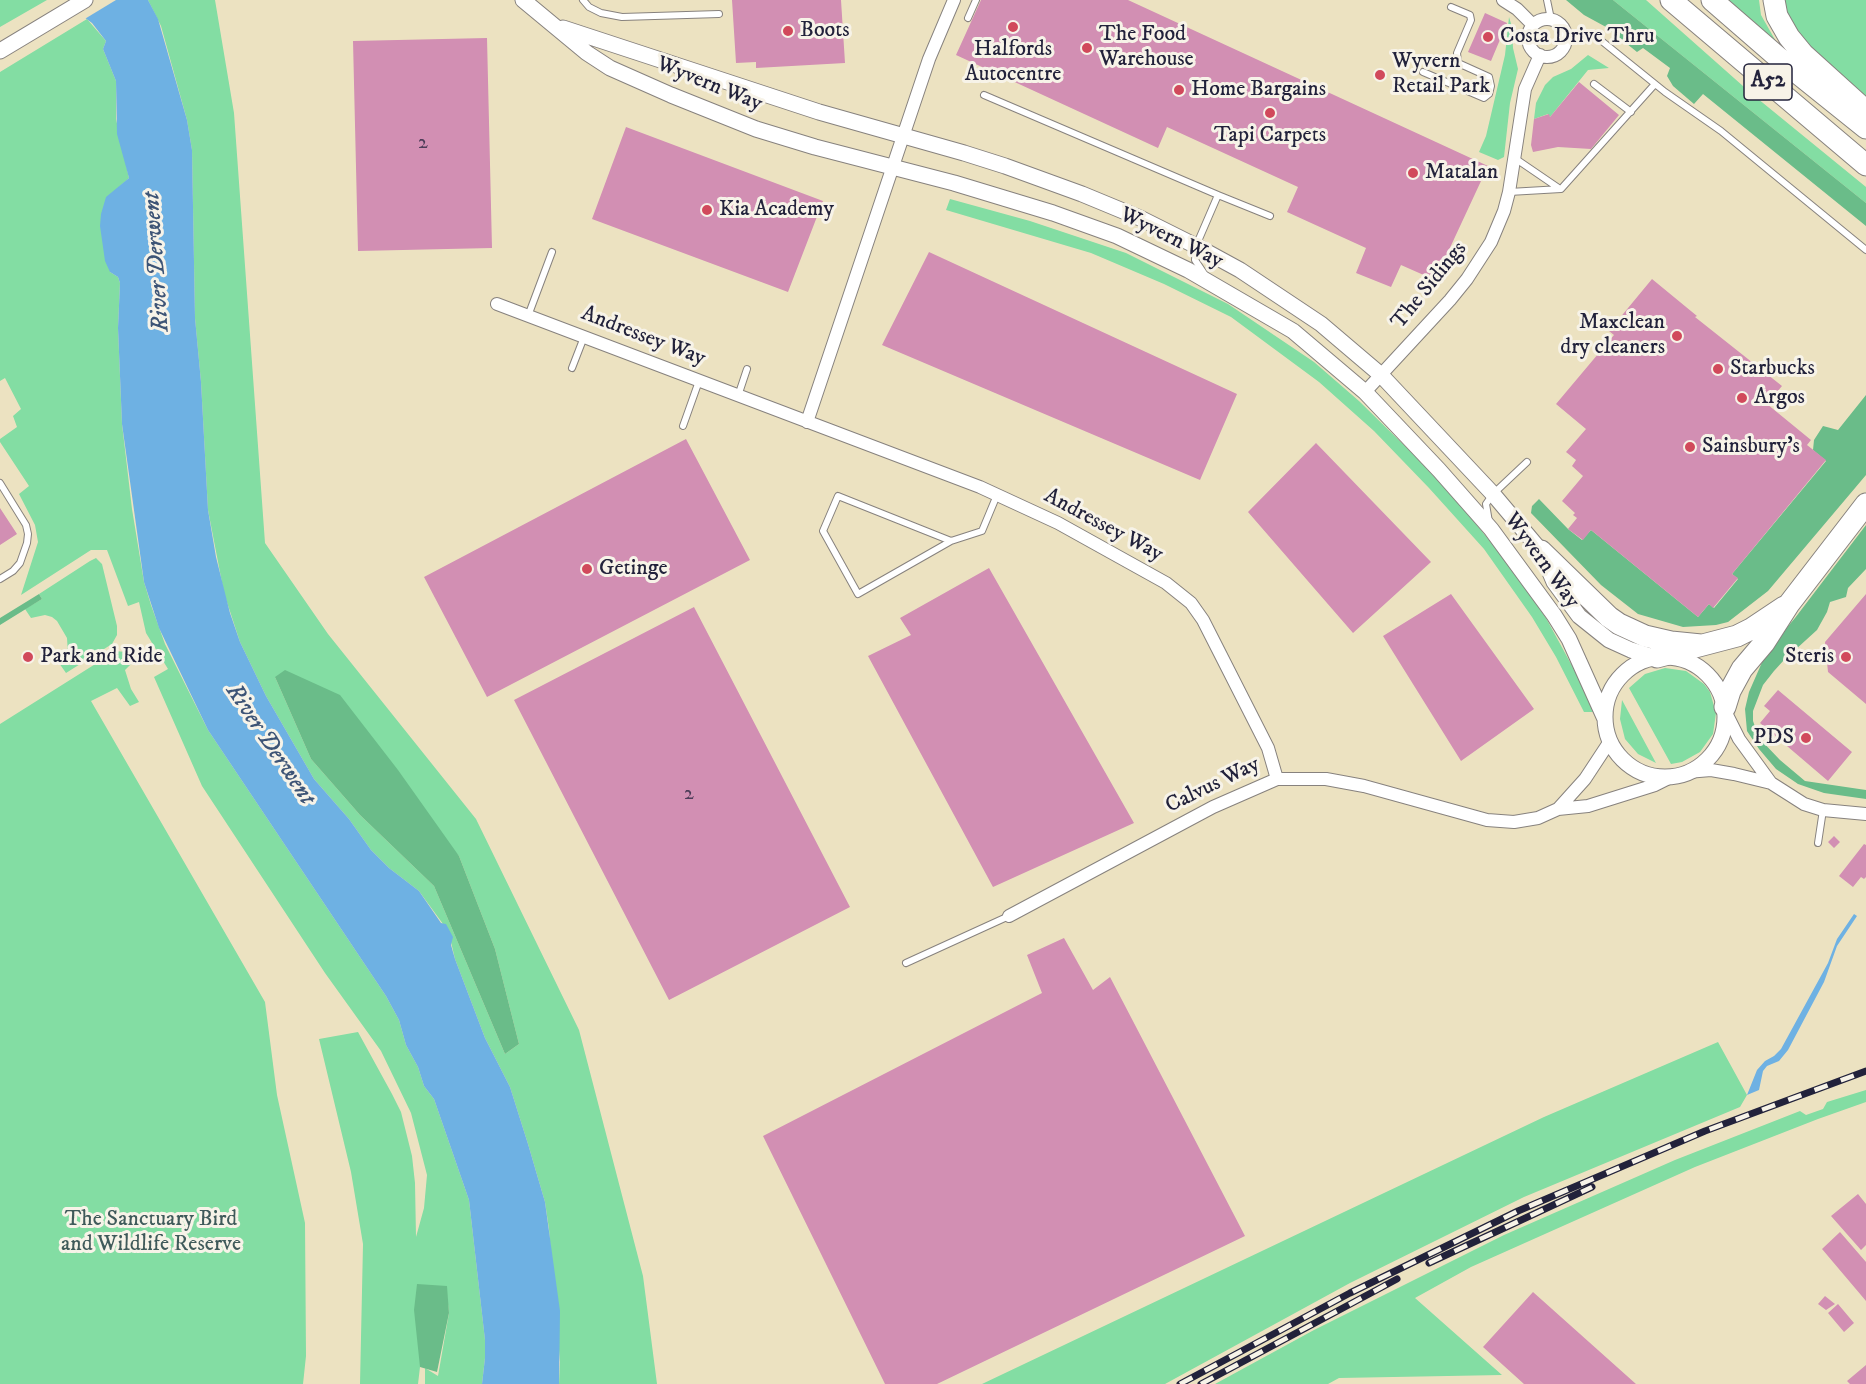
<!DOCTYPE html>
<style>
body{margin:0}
canvas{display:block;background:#ece2c1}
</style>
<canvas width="1866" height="1384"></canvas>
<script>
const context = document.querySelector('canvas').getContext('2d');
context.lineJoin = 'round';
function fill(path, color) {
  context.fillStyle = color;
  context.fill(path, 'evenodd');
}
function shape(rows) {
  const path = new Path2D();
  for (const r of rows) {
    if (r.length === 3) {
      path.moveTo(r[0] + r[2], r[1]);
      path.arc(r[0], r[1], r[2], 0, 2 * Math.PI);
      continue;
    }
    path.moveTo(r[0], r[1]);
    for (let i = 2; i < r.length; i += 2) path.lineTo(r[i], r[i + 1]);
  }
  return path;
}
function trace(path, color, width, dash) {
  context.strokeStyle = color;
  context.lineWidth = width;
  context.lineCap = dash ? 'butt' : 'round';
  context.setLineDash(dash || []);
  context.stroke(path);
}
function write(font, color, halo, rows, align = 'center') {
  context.font = font + ' "IM FELL DW Pica",serif';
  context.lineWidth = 6;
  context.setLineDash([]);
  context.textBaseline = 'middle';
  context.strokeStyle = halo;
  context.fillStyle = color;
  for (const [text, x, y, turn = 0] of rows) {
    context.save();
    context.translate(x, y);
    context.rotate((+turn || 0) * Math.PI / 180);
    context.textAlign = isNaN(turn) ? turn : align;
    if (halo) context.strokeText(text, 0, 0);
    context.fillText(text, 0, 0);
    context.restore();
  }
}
const green = shape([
 [0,0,47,0,0,27],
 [148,0,215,0,234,113,265,543,328,634,476,819,579,1030,643,1276,657,1384,559,1384,560,1362,549,1229,545,1202,528,1144,510,1087,485,1038,455,959,451,942,443,924,419,891,389,868,371,850,349,819,314,779,266,696,240,642,224,593,208,510,201,382,195,318,192,150,187,120,161,26],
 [275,677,459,856,495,949,519,1044,505,1054,434,886,360,815,311,759],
 [1613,0,1646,0,1752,94,1866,187,1866,203],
 [1726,0,1759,0,1761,15,1778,45],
 [1780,0,1866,0,1866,103,1808,51],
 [1509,17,1512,27,1513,48,1518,69,1510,103,1504,157,1498,160,1479,152,1486,136,1505,55],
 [87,19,106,41,103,49,116,81,116,119,129,178,118,188,110,272,118,277,120,283,118,328,122,424,132,509,144,582,151,605,165,644,208,730,386,996,399,1020,406,1045,418,1067,424,1086,434,1099,469,1200,485,1340,485,1358,482,1384,425,1384,425,1368,438,1376,449,1313,446,1286,420,1367,418,1384,360,1384,363,1244,351,1172,319,1039,358,1032,392,1094,401,1112,412,1156,415,1183,416,1237,424,1208,427,1175,411,1113,381,1051,325,973,202,786,154,677,168,669,146,633,139,602,128,606,107,550,91,550,21,595,38,542,35,525,19,494,29,486,0,442,0,439,17,427,13,416,21,409,5,378,0,381,0,72],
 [1588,55,1609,68,1588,70,1550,117,1548,114,1534,119,1536,103,1545,85,1553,77,1571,69],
 [950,199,1030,221,1126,253,1228,304,1314,362,1359,401,1412,453,1459,503,1506,561,1546,618,1583,686,1594,712,1584,712,1556,657,1532,617,1484,549,1429,488,1374,431,1319,382,1231,317,1164,284,1091,253,946,210],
 [96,558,102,564,117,626,117,635,112,644,66,673,59,663,68,654,67,638,57,621,52,617,45,615,31,618,25,609,42,599,39,594,90,561],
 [116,651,125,652,131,664,125,670,131,689,139,702,130,706,117,688,91,701,265,1002,277,1095,305,1223,306,1356,303,1384,0,1384,0,724],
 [1665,668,1686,671,1704,684,1710,692,1716,713,1713,734,1700,752,1682,762,1671,764,1629,688,1645,674],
 [1622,700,1656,763,1638,754,1625,739,1620,719],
 [1718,1042,1747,1095,1740,1107,1524,1197,1350,1283,1165,1384,982,1384,1544,1117],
 [1866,1090,1866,1102,1818,1119,1695,1167,1471,1267,1415,1298,1502,1375,1339,1378,1328,1384,1215,1384,1314,1330,1504,1235,1675,1160,1800,1111,1806,1115,1823,1109,1827,1102]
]);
const forest = shape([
 [1566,0,1613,0,1866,203,1866,226,1703,94,1694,104,1673,86,1667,76,1670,68,1643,48,1637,52,1606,27,1584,15],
 [1866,395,1866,475,1768,591,1728,622,1716,625,1683,627,1638,614,1601,585,1531,513,1532,506,1539,499,1568,529,1582,540,1591,530,1698,617,1709,604,1714,608,1738,579,1732,574,1826,461,1813,450,1814,440,1823,426,1838,430],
 [1866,525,1866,569,1848,588,1846,597,1830,602,1827,612,1817,630,1784,660,1774,671,1763,685,1753,711,1753,721,1759,738,1780,760,1805,781,1866,790,1866,799,1824,793,1798,784,1776,769,1759,749,1747,731,1745,709,1749,692,1767,651,1795,618],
 [39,594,42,599,0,625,0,618],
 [285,670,340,695,398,770,459,856,495,949,519,1044,505,1054,434,886,360,815,311,759,275,677],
 [417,1284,447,1286,449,1313,437,1372,420,1367,414,1310]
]);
const water = shape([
 [61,0,148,0,158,19,187,120,192,150,195,318,201,382,208,510,216,557,230,613,240,642,266,696,314,779,349,819,371,850,389,868,419,891,441,923,446,924,453,937,451,945,455,959,485,1038,510,1087,528,1144,545,1202,560,1311,559,1384,482,1384,485,1358,485,1340,469,1200,434,1099,424,1086,418,1067,406,1045,399,1020,386,996,208,730,159,628,144,582,122,424,118,328,120,283,118,277,110,272,105,261,100,226,101,214,106,197,129,178,117,134,116,81,103,49,106,41,92,23],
 [1854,914,1857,916,1837,946,1824,982,1788,1050,1779,1061,1767,1066,1763,1071,1759,1090,1747,1095,1757,1070,1765,1061,1774,1056,1781,1049,1828,963,1837,939]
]);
const pier = shape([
 [58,0,116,0,83,20]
]);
const building = shape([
 [732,0,841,0,845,63,756,68,756,62,736,63],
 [981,0,1128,0,1488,166,1435,280,1401,265,1391,287,1356,273,1366,248,1287,212,1298,187,1167,127,1158,148,956,55],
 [1485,13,1507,23,1491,61,1468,52],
 [487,38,492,248,358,251,353,41],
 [1579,82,1619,115,1591,149,1558,147,1533,152,1531,145,1534,119,1549,114,1550,117],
 [626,127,823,201,788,292,592,219],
 [929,252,1237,394,1200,480,882,345],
 [1652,279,1697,316,1695,317,1782,386,1767,404,1811,440,1807,445,1826,460,1732,574,1738,578,1713,608,1709,604,1698,617,1591,530,1583,540,1568,529,1577,518,1573,515,1575,513,1562,501,1583,476,1572,466,1576,460,1566,452,1586,429,1556,404,1614,335,1609,331],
 [686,439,750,560,487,697,424,577],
 [1316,443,1431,562,1353,633,1248,512],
 [0,508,17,534,0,545],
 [989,568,1134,823,993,887,868,656,911,635,900,618],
 [1451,594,1534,709,1461,761,1383,636],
 [1866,594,1866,704,1828,672,1825,642],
 [694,607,850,907,669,1000,514,700],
 [1778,690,1852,752,1828,781,1760,723,1770,711,1764,706],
 [1834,836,1840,842,1834,848,1828,842],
 [1864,844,1866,845,1866,877,1864,879,1861,877,1853,887,1839,876],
 [1064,938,1093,990,1110,977,1245,1236,937,1384,885,1384,763,1136,1042,993,1027,955],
 [1858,1194,1866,1204,1866,1245,1861,1250,1831,1216],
 [1840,1232,1866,1262,1866,1301,1822,1249],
 [1533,1292,1636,1384,1524,1384,1483,1347],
 [1825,1296,1835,1304,1826,1310,1818,1304],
 [1838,1304,1854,1323,1844,1332,1828,1313],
 [1866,1365,1866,1384,1850,1384,1847,1381]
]);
const service = shape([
 [583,0,589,7,601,13,622,17,719,14],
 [1547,0,1551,19],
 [968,18,976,0],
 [1566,34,1583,34,1598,38,1665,92,1721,131,1866,250],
 [1423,72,1484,98,1489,94,1491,86,1489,77,1458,63,1457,53,1471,20,1470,15,1451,7],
 [1594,84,1631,112],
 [984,95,1218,195,1196,246,1195,260,1205,275],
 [1516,159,1560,189],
 [1509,192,1561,189,1655,84],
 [1218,195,1270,216],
 [528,316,552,252],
 [572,368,584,337],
 [738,396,747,369],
 [683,426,699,381],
 [0,483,26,525,28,534,27,543,20,563,13,571,0,579],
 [1489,522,1486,504,1493,494,1527,462],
 [951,541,858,594,823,531,838,496,951,541,982,531,997,495],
 [1818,843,1823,810],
 [906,963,1009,916]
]);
const minor = shape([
 [1503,0,1517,9,1533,25],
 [1547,38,19],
 [497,304,980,487,1058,523,1166,583,1191,603,1203,620,1268,748,1277,779],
 [1365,392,1450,300,1467,279,1491,242,1504,211,1509,192,1525,89,1540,55],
 [807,422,929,59,954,0],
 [1725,711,1739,739,1771,783],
 [1687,772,1711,770,1734,774,1771,783,1804,804,1823,810,1866,814],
 [1558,809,1585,779,1610,741],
 [1009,916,1213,807,1277,779,1326,779,1364,786,1487,820,1514,822,1538,818,1558,809,1588,806,1655,785,1673,776]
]);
const tertiary = shape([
 [523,0,587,53,610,68,671,95,756,129,815,147,954,183,1053,213,1117,236,1188,270,1293,331,1365,392,1439,470,1491,529,1554,615,1569,639,1605,719],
 [563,28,819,112,964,153,1005,166,1082,194,1140,218,1196,246,1240,270,1321,324,1381,375,1493,494,1541,551,1554,582,1579,616,1609,640,1631,650,1653,657],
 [0,51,85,0],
 [1665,717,60]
]);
const trunk = shape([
 [1671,0,1866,165],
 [1712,0,1780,59,1866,128],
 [1774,0,1777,16,1789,37,1803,54,1866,111],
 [1541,551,1609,617,1619,624,1645,636,1671,642,1701,645],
 [1657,657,1737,636,1751,629,1784,607],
 [1725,707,1730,691,1742,669,1764,643,1789,604,1866,504]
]);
const rail = shape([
 [1429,1263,1592,1187],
 [1180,1384,1350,1293,1518,1211,1705,1131,1866,1071],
 [1201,1384,1397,1279]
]);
const markers = [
 [1013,27,6,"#d1495b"],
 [788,31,6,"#d1495b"],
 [1488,37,6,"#d1495b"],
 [1087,48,6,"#d1495b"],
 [1380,75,6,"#d1495b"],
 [1179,90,6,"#d1495b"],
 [1270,113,6,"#d1495b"],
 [1413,173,6,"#d1495b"],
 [707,210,6,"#d1495b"],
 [1677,336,6,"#d1495b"],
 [1718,369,6,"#d1495b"],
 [1742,398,6,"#d1495b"],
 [1690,447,6,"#d1495b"],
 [587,569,6,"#d1495b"],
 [28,657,6,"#d1495b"],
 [1846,657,6,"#d1495b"],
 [1806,738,6,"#d1495b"]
];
const numberNames = [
 ["2",423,144],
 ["2",689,795]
];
const shields = [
 [1768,82,48]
];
const shieldNames = [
 ["A52",1768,82]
];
const poiNames = [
 ["Boots",800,31],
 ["The Food",1099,35],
 ["Warehouse",1099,60],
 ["Costa Drive Thru",1500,37],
 ["Halfords",1013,50,"center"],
 ["Autocentre",1013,75,"center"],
 ["Wyvern",1392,62],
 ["Retail Park",1392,87],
 ["Home Bargains",1191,90],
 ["Tapi Carpets",1270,136,"center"],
 ["Matalan",1425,173],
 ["Kia Academy",719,210],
 ["Maxclean",1665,323,"right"],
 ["dry cleaners",1665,348,"right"],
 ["Starbucks",1730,369],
 ["Argos",1754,398],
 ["Sainsbury's",1702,447],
 ["Getinge",599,569],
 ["Park and Ride",40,657],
 ["Steris",1834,657,"right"],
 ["PDS",1794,738,"right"]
];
const streetNames = [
 ["Wyvern Way",709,85,22],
 ["Wyvern Way",1171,239,26],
 ["The Sidings",1430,286,-51],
 ["Andressey Way",643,337,21],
 ["Andressey Way",1103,526,28],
 ["Wyvern Way",1541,561,54],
 ["Calvus Way",1213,786,-26]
];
const parkNames = [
 ["The Sanctuary Bird",151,1220],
 ["and Wildlife Reserve",151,1245]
];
const waterNames = [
 ["River Derwent",158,262,-94],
 ["River Derwent",269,745,56]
];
fill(green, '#83dda3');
fill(forest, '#6abc89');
fill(water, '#6eb1e3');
fill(pier, '#ece2c1');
fill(building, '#d28fb3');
trace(service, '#87827e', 8);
trace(minor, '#87827e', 14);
trace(tertiary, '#87827e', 17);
trace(trunk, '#87827e', 23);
trace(service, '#fff', 6);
trace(minor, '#fff', 12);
trace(tertiary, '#fff', 15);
trace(trunk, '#fff', 21);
trace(rail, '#22223b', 7);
trace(rail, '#f7f3e8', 4.5, [14]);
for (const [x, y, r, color] of markers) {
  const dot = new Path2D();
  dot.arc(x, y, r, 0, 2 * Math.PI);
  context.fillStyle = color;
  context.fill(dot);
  trace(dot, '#f7f3e8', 2);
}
write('20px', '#4e3d59', null, numberNames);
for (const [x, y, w] of shields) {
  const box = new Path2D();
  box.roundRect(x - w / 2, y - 18, w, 36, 4.5);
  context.fillStyle = '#f7f3e8';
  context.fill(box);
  trace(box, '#22223b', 1.5);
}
write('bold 21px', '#22223b', null, shieldNames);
write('22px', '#22223b', '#f7f3e8', poiNames, 'left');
write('22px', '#22223b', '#f7f3e8', streetNames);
write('22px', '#3f5a5a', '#f7f3e8', parkNames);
write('italic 24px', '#3d5476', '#f7f3e8', waterNames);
</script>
